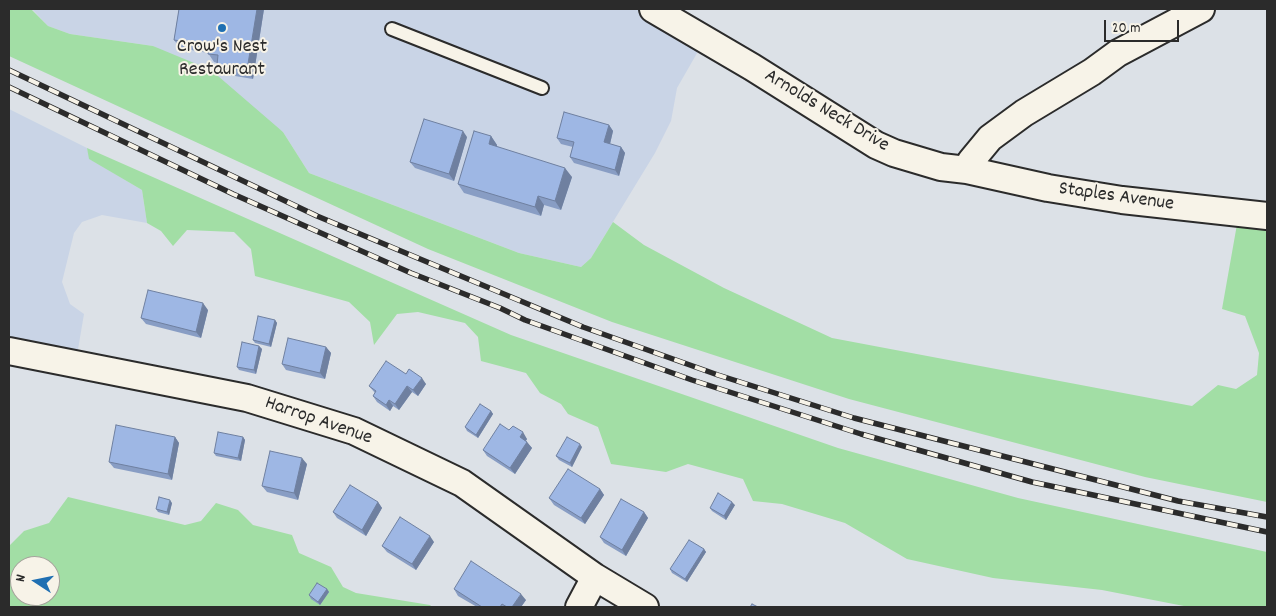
<!DOCTYPE html>
<style>
body{margin:0}
#map{position:relative;width:1276px;height:616px;overflow:hidden;background:#dce1e7;font-family:Dekko,sans-serif}
canvas{display:block}
.frame{position:absolute;inset:0;border:10px solid #2b2b2b;pointer-events:none}
.north{position:absolute;left:10px;top:556px;width:50px;height:50px;box-sizing:border-box;background:#f7f3e8;border:1px solid #a5a39c;border-radius:50%;rotate:281deg;font-size:14px;font-weight:700;line-height:20px;text-align:center;color:#2b2b2b}
.north::after{content:'';display:block;margin:auto;width:18px;height:22px;background:#1f6fb2;clip-path:polygon(50% 0,100% 100%,50% 72%,0 100%)}
.scale{position:absolute;left:1104px;top:20px;width:75px;height:22px;box-sizing:border-box;border:2px solid #2b2b2b;border-top:0;padding-left:6px;font-size:15px;line-height:18px;white-space:nowrap;color:#2b2b2b;-webkit-text-stroke:4px #f7f3e8;paint-order:stroke}
</style>
<div id="map">
<canvas width="1276" height="616"></canvas>
<div class="frame"></div>
<div class="north">N</div>
<div class="scale">20 m</div>
</div>
<script>
const context = document.querySelector('canvas').getContext('2d');
context.lineJoin = 'round';
function fill(path, color) {
  context.fillStyle = color;
  context.fill(path, 'evenodd');
}
function shape(rows) {
  const path = new Path2D();
  for (const r of rows) {
    path.moveTo(r[0], r[1]);
    for (let i = 2; i < r.length; i += 2) path.lineTo(r[i], r[i + 1]);
  }
  return path;
}
function trace(path, color, width, dash) {
  context.strokeStyle = color;
  context.lineWidth = width;
  context.lineCap = dash ? 'butt' : 'round';
  context.setLineDash(dash || []);
  context.stroke(path);
}
function write(font, color, halo, rows, align = 'center') {
  context.font = font + ' Dekko,sans-serif';
  context.lineWidth = 4;
  context.setLineDash([]);
  context.textBaseline = 'middle';
  context.strokeStyle = halo;
  context.fillStyle = color;
  for (const [text, x, y, turn = 0] of rows) {
    context.save();
    context.translate(x, y);
    context.rotate((+turn || 0) * Math.PI / 180);
    context.textAlign = isNaN(turn) ? turn : align;
    if (halo) context.strokeText(text, 0, 0);
    context.fillText(text, 0, 0);
    context.restore();
  }
}
const built = shape([
 [32,9,654,9,704,41,677,88,671,121,655,153,591,258,581,267,519,253,309,173,283,132,153,46,70,34,48,26],
 [9,109,87,148,90,159,142,190,147,223,102,215,82,222,74,233,62,282,70,304,84,314,76,361,9,347]
]);
const green = shape([
 [9,9,31,9,48,26,70,34,153,46,211,70,283,132,309,173,519,253,581,267,591,258,613,222,644,245,724,288,832,338,1192,406,1218,385,1236,389,1257,375,1259,353,1245,316,1222,309,1239,213,1267,213,1267,502,1145,477,849,399,612,322,428,249,9,56],
 [87,148,511,335,838,448,1018,498,1267,552,1267,607,1189,607,1102,590,993,578,907,559,845,523,782,504,753,501,743,479,688,464,666,472,611,464,598,427,568,414,561,404,540,393,526,373,481,361,478,337,465,323,418,312,397,314,374,345,370,322,349,302,255,276,251,249,234,232,187,230,173,246,161,231,147,223,142,190,89,159],
 [68,497,185,525,201,521,216,503,238,510,253,525,292,535,299,553,331,567,343,587,356,593,430,605,432,607,9,607,9,546,24,531,49,523],
 [20,566,50,566,50,596,20,596]
]);
const lane = shape([
 [392,29,542,88]
]);
const street = shape([
 [653,9,752,67,876,145,894,153,941,167,967,170,1048,188,1122,200,1267,216],
 [967,170,971,161,990,138,1024,113,1092,72,1118,53,1201,9],
 [9,351,247,398,354,431,462,483,595,577,645,607],
 [579,607,595,577]
]);
const rail = shape([
 [9,70,317,216,583,327,718,375,854,418,1178,501,1267,517],
 [9,87,233,194,411,273,500,308,525,320,692,380,861,434,1032,482,1267,532]
]);
const wall = shape([
 [179,9,264,9,253,79,223,74,217,65,217,63,214,62,208,53,180,48,174,40],
 [609,125,613,131,610,144,621,147,625,153,619,176,574,163,570,157,573,147,561,144,557,138],
 [491,136,497,145,497,147,572,177,561,210,544,205,541,216,464,193,458,184],
 [467,137,454,181,415,168,410,162],
 [208,310,201,338,146,324,141,318],
 [275,320,277,323,271,347,255,343,253,340],
 [259,346,262,349,256,374,239,370,237,367],
 [326,347,331,353,325,379,286,370,282,364],
 [406,374,426,384,418,396,412,392,399,410,393,406,390,411,377,402,373,396,375,393,369,386],
 [491,411,493,414,478,438,467,431,465,427],
 [509,430,527,439,526,441,532,448,515,474,487,456,483,450],
 [175,437,179,443,172,480,114,468,109,462],
 [243,437,245,440,241,461,216,456,214,453],
 [582,447,572,467,559,460,556,456],
 [307,464,298,500,267,492,262,486],
 [600,489,604,495,585,524,554,505,549,498],
 [378,502,382,508,366,536,337,518,333,512],
 [172,503,169,515,158,512,156,509],
 [735,505,726,520,712,511,710,508],
 [644,512,648,518,626,556,604,543,600,537],
 [434,542,416,570,387,552,382,546],
 [704,549,706,552,687,582,672,573,670,569],
 [327,589,329,592,320,605,311,599,309,595],
 [454,589,526,600,521,607,477,607,458,596]
]);
const shadedWall = shape([
 [257,9,264,9,253,79,247,70],
 [609,125,613,131,609,148,604,142],
 [463,131,467,137,454,181,449,174],
 [491,136,497,145,495,153,489,144],
 [621,147,625,153,619,176,615,170],
 [565,168,572,177,561,210,555,201],
 [538,196,544,205,541,216,535,207],
 [203,303,208,310,201,338,196,332],
 [275,320,277,323,271,347,269,344],
 [259,346,262,349,256,374,254,370],
 [326,347,331,353,325,379,320,373],
 [422,378,426,384,418,396,413,390],
 [407,386,412,392,399,410,395,404],
 [389,400,393,406,390,411,386,405],
 [491,411,493,414,478,438,476,435],
 [523,432,527,439,524,443,520,437],
 [175,437,179,443,172,480,168,474],
 [243,437,245,440,241,461,238,458],
 [527,442,532,448,515,474,510,468],
 [580,444,582,447,572,467,570,463],
 [302,458,307,464,298,500,294,493],
 [600,489,604,495,585,524,581,518],
 [170,500,172,503,169,515,167,512],
 [378,502,382,508,366,536,362,530],
 [732,502,735,505,726,520,724,516],
 [644,512,648,518,626,556,622,550],
 [430,536,434,542,416,570,412,564],
 [704,549,706,552,687,582,685,579],
 [327,589,329,592,320,605,318,602],
 [521,594,526,600,521,607,512,607]
]);
const building = shape([
 [179,9,257,9,247,70,217,65,218,55,208,54,209,45,174,40,179,9],
 [564,112,609,125,604,142,621,147,615,170,570,157,574,142,557,138,564,112],
 [424,119,463,131,449,174,410,162,424,119],
 [474,131,491,136,489,144,565,168,555,201,538,196,535,207,458,184,474,131],
 [148,290,203,303,196,332,141,318,148,290],
 [258,316,275,320,269,344,253,340,258,316],
 [288,338,326,347,320,373,282,364,288,338],
 [242,342,259,346,254,370,237,367,242,342],
 [386,361,406,374,409,369,422,378,413,390,407,386,395,404,389,400,386,405,373,396,376,391,369,386,386,361],
 [480,404,491,411,476,435,465,427,480,404],
 [500,424,509,430,513,426,523,432,520,437,527,442,510,468,483,450,500,424],
 [116,425,175,437,168,474,109,462,116,425],
 [218,432,243,437,238,458,214,453,218,432],
 [567,437,580,444,570,463,556,456,567,437],
 [270,451,302,458,294,493,262,486,270,451],
 [568,469,600,489,581,518,549,498,568,469],
 [350,485,378,502,362,530,333,512,350,485],
 [718,493,732,502,724,516,710,508,718,493],
 [159,497,170,500,167,512,156,509,159,497],
 [621,499,644,512,622,550,600,537,621,499],
 [400,517,430,536,412,564,382,546,400,517],
 [689,540,704,549,685,579,670,569,689,540],
 [471,561,521,594,512,607,507,607,502,604,500,607,482,607,454,589,471,561],
 [317,583,327,589,318,602,309,595,317,583],
 [752,604,758,607,750,607,752,604]
]);
const markers = [
 [222,28,5,"#1f6fb2"]
];
const poiNames = [
 ["Crow's Nest",222,48],
 ["Restaurant",222,71]
];
const streetNames = [
 ["Arnolds Neck Drive",826,112,31],
 ["Staples Avenue",1116,198,8],
 ["Harrop Avenue",318,422,19]
];
fill(built, '#c9d4e6');
fill(green, '#a2dea5');
trace(lane, '#2b2b2b', 16);
trace(street, '#2b2b2b', 30);
trace(lane, '#f7f3e8', 12);
trace(street, '#f7f3e8', 26);
trace(rail, '#2b2b2b', 5.5);
trace(rail, '#f7f3e8', 4, [11]);
fill(wall, '#889dc4');
fill(shadedWall, '#6f80a0');
fill(building, '#9eb7e4');
trace(building, '#6f80a0', 1);
for (const [x, y, r, color] of markers) {
  const dot = new Path2D();
  dot.arc(x, y, r, 0, 2 * Math.PI);
  context.fillStyle = color;
  context.fill(dot);
  trace(dot, '#f7f3e8', 2);
}
write('20px', '#2b2b2b', '#f7f3e8', poiNames);
write('20px', '#2b2b2b', '#f7f3e8', streetNames);
</script>
